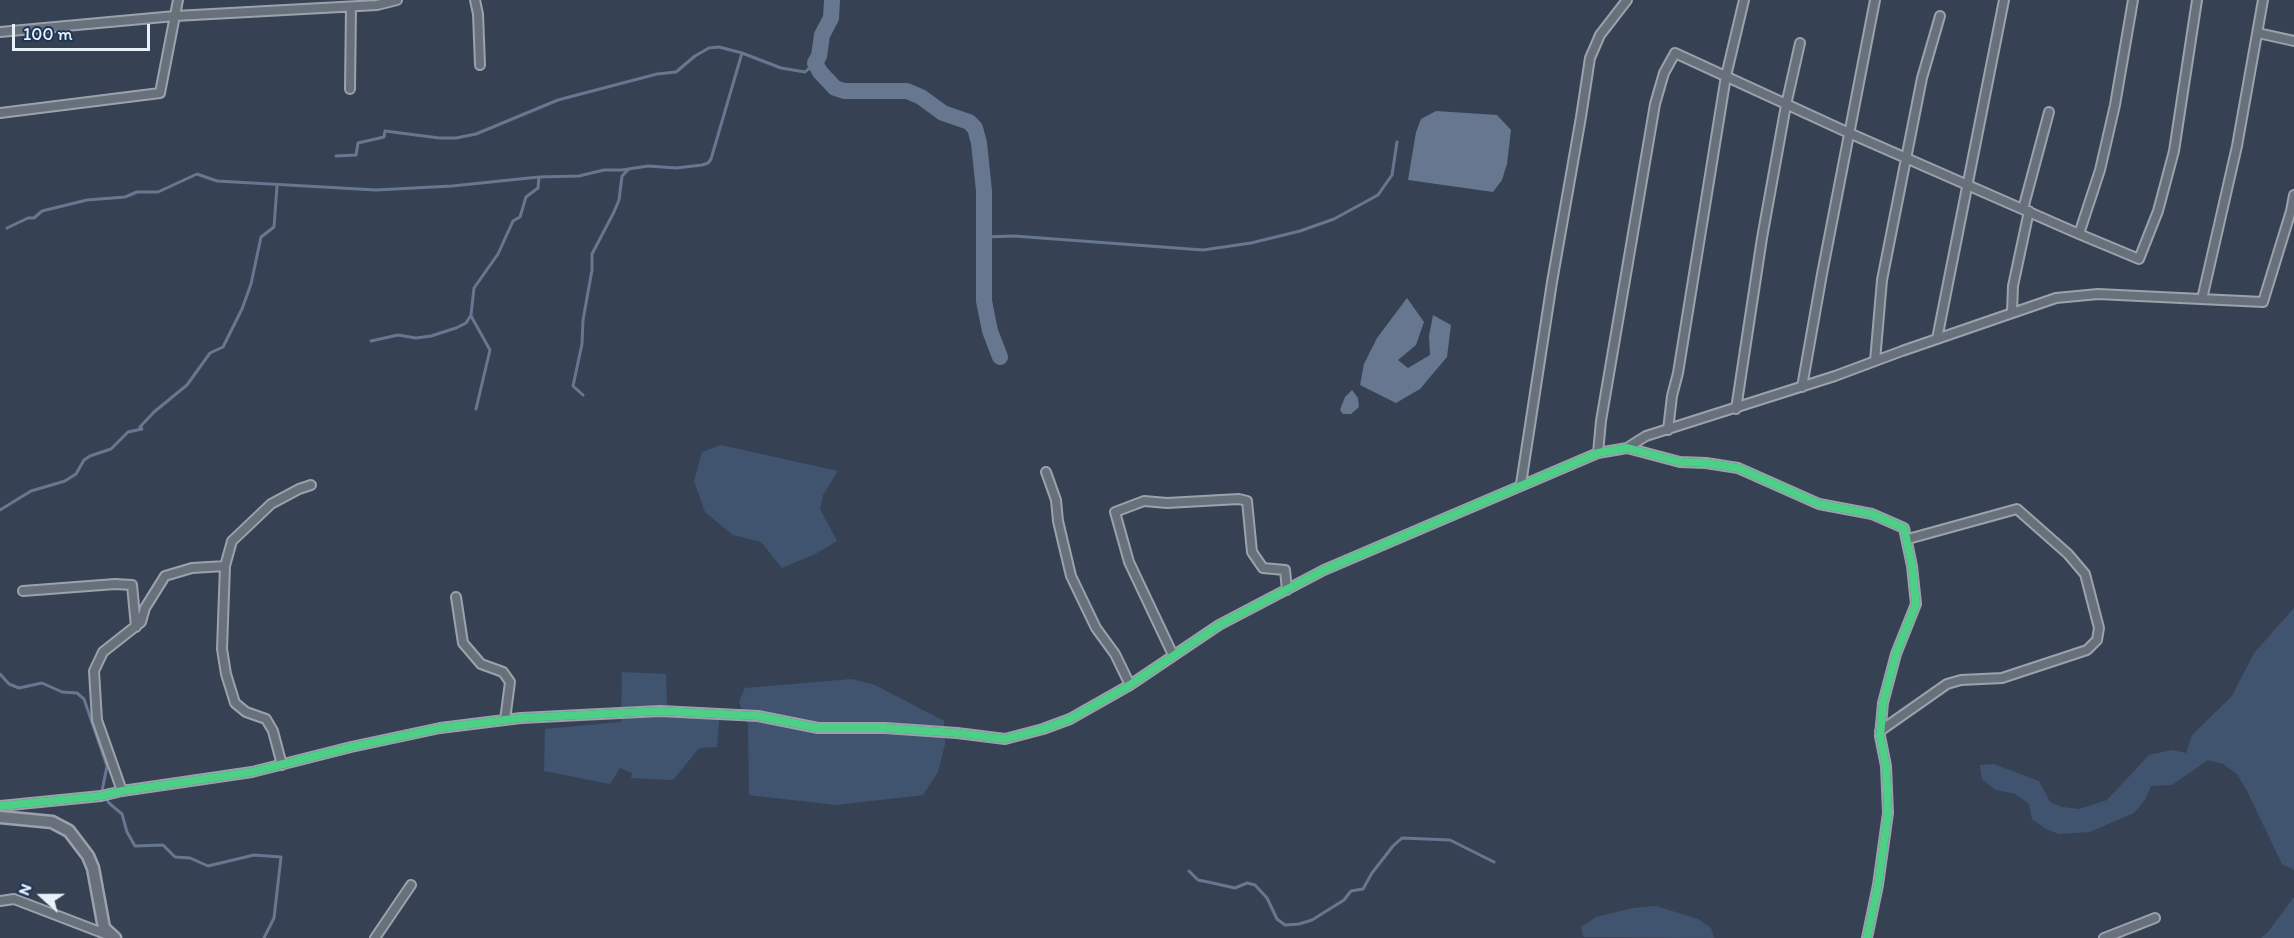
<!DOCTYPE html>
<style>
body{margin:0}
#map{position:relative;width:2294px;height:938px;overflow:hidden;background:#364254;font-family:Itim,sans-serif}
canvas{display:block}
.north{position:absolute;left:12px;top:866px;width:60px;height:60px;-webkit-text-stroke:4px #1d3557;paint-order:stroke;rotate:291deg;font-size:16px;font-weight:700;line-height:24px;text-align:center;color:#e8f1f8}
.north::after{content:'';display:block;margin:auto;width:21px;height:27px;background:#e8f1f8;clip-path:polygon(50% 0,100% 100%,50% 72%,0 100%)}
.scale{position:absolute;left:12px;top:24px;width:138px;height:27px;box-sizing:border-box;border:3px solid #e8f1f8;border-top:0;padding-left:8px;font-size:18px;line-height:21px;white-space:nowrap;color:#e8f1f8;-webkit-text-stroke:4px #1d3557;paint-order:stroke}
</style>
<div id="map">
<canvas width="2294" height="938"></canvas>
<div class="north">N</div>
<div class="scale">100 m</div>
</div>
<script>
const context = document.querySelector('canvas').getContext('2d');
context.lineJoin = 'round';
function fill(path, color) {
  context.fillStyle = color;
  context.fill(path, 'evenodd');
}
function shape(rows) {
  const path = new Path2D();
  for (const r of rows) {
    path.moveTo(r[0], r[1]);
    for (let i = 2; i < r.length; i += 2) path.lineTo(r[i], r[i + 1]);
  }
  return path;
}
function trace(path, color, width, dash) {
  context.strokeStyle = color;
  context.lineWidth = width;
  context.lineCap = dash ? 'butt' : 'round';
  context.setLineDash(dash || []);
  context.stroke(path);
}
const green = shape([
 [721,445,838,471,823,495,820,509,837,541,815,554,782,568,761,542,733,535,705,512,694,481,702,452],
 [2294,608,2294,870,2282,864,2247,791,2237,774,2223,764,2208,760,2172,785,2151,786,2145,800,2134,813,2090,832,2059,834,2046,829,2032,819,2029,804,2015,794,1996,790,1982,779,1980,765,1994,764,2039,781,2050,802,2062,807,2079,809,2107,800,2149,755,2172,750,2186,753,2192,735,2232,696,2254,653],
 [622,672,666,674,667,705,720,709,717,747,699,748,673,780,631,778,632,773,620,768,610,784,544,771,545,729,621,722],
 [852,679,875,685,944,721,945,744,938,772,923,795,836,805,749,795,748,725,739,702,745,688],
 [2294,897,2294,938,2261,938,2268,932],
 [1656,906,1698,919,1711,928,1714,938,1583,937,1581,927,1596,917,1633,908]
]);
const water = shape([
 [1436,111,1497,115,1511,130,1507,164,1502,180,1493,192,1408,180,1416,132,1421,119],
 [1407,298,1424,322,1416,345,1398,360,1408,368,1430,355,1429,336,1433,315,1451,325,1447,357,1420,389,1396,403,1360,385,1364,364,1377,338],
 [1352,390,1358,398,1359,407,1351,414,1343,414,1340,410,1345,397]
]);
const stream = shape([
 [336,156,356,155,358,143,384,137,385,131,439,138,456,138,476,134,558,100,657,74,676,72,695,56,709,48,719,47,742,53],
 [7,228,28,218,34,218,42,211,87,200,125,197,137,192,158,192,197,174,217,181,376,190,452,186,539,177,579,176,604,170,622,170,648,166,676,168,702,165,708,163,711,159,742,53,781,68,805,72,815,63],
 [984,237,1014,236,1203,250,1251,243,1300,231,1334,219,1378,195,1392,175,1397,142],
 [471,316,490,350,476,409],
 [371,341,398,335,416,338,431,336,456,328,466,323,471,315,474,288,498,254,513,221,520,217,526,197,538,188,539,177],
 [583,395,573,386,582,344,583,320,592,270,592,254,614,212,619,200,622,176,628,170],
 [0,510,31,491,65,481,76,474,84,460,90,456,111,449,128,432,142,429,140,427,154,412,187,385,210,353,223,347,242,309,251,284,261,237,274,227,277,186],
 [0,674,9,684,19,688,42,683,62,692,77,693,84,699,107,766,102,791,109,803,122,814,127,832,135,846,163,845,175,857,190,858,208,866,254,855,281,857,274,918,264,938],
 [1189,871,1198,880,1208,882,1235,888,1247,883,1255,885,1267,898,1277,919,1285,925,1299,924,1312,920,1344,900,1351,891,1363,889,1372,873,1393,846,1402,838,1450,840,1494,862]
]);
const river = shape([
 [832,0,831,18,822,35,819,56,815,63,820,72,835,88,844,91,907,91,921,97,943,113,969,122,975,128,979,143,984,191,984,301,990,331,1000,357]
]);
const street = shape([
 [475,0,478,14,480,65],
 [2133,0,2115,105,2100,170,2079,234,2139,259,2158,211,2174,151,2197,0],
 [0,32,175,16,377,5,397,0],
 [2258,33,2294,41],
 [350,89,351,7],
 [0,113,160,93,178,0],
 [2023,209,2049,112],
 [2202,299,2237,146,2263,0],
 [2012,312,2013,286,2029,211],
 [1937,339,2004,0],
 [1875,361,1882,280,1922,78,1940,16],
 [1802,387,1822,274,1875,0],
 [1736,409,1762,238,1786,105,1800,43],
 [1668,430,1672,396,1678,373,1726,76,1744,0],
 [1627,448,1646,436,1835,376,1902,351,2056,298,2098,294,2263,302,2291,211,2294,195],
 [1598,453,1601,421,1655,104,1664,73,1675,53,1849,133,2079,234],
 [1046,472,1056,500,1058,521,1071,576,1096,628,1115,654,1130,685],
 [1521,484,1552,282,1581,117,1590,58,1600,35,1627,0],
 [225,566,232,541,250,524,271,504,299,489,311,485],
 [23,591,115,584,132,585,136,627],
 [456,597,463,643,481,664,503,672,510,682,505,720],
 [1173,655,1129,562,1115,512,1144,501,1167,503,1239,499,1247,501,1252,552,1263,568,1285,570,1287,590],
 [1880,731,1947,684,1961,680,2002,678,2087,650,2097,640,2099,628,2085,574,2068,554,2017,509,1908,539],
 [122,791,97,720,94,671,103,652,141,622,145,608,165,576,192,568,225,566,222,649,226,674,235,703,246,712,266,719,273,731,282,765],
 [0,806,101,796,122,791,252,772,351,747,440,728,521,718,660,711,758,716,818,728,885,728,957,733,1005,739,1043,729,1070,719,1130,685,1219,625,1324,570,1598,453,1627,448,1680,462,1706,463,1738,468,1819,504,1872,514,1904,528,1912,566,1916,604,1896,654,1883,703,1880,736,1886,766,1888,813,1878,885,1867,938],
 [0,901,14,899,108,935],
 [375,938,411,885],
 [2104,938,2155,918]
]);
const secondary = shape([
 [0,817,52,822,69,831,88,856,93,868,104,928,115,938]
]);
const cycleway = shape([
 [0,806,101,796,122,791,252,772,351,747,440,728,521,718,660,711,758,716,818,728,885,728,957,733,1005,739,1043,729,1070,719,1130,685,1219,625,1324,570,1598,453,1627,448,1680,462,1706,463,1738,468,1819,504,1872,514,1904,528,1912,566,1916,604,1896,654,1883,703,1880,736,1886,766,1888,813,1878,885,1867,938]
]);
fill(green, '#405470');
fill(water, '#66778f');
trace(stream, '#66778f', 3);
trace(river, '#66778f', 16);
trace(street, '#9ba2ab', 12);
trace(secondary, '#9ba2ab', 15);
trace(street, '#68717b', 8);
trace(secondary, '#68717b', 10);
trace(cycleway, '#4dcf88', 8);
</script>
